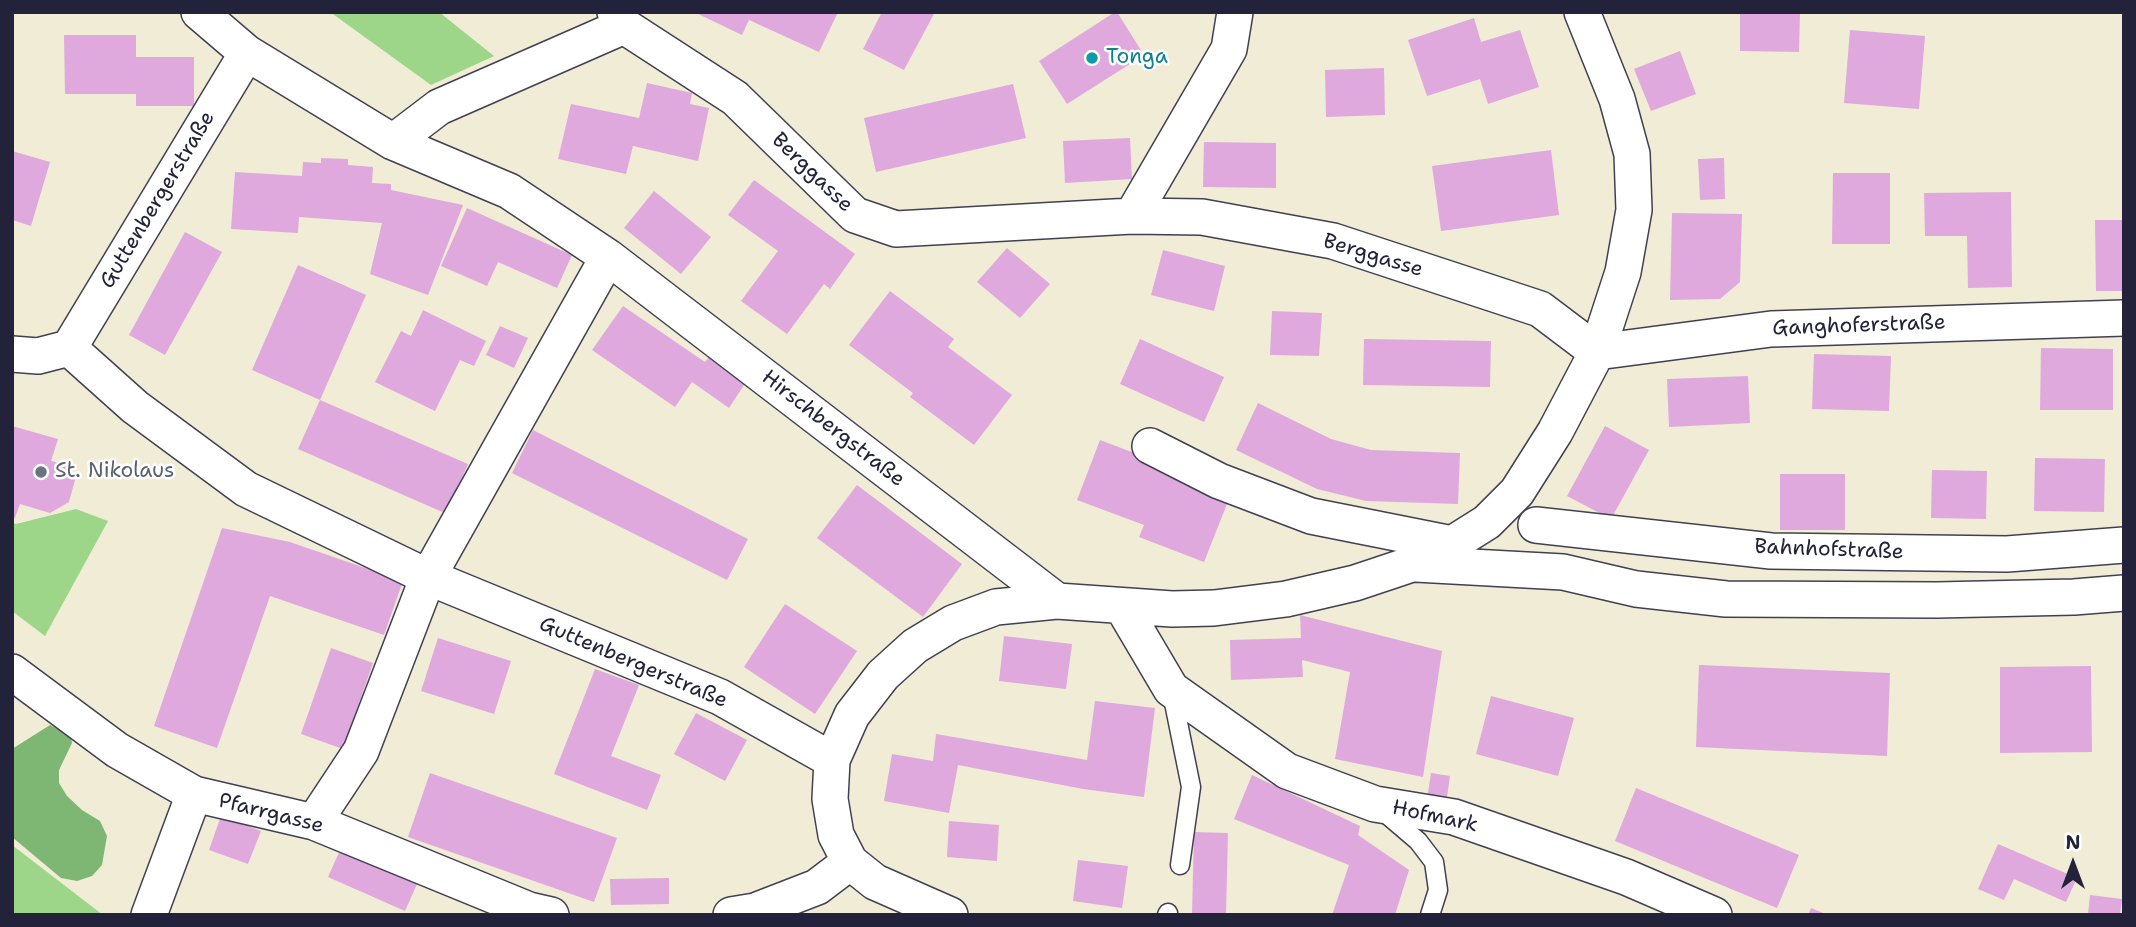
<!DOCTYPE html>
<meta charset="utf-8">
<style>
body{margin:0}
#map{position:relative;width:2136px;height:927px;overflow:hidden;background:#f0ecd6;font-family:"Shantell Sans",sans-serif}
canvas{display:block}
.frame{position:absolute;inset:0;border:14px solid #22223b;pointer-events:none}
.north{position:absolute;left:2038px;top:829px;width:70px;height:70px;-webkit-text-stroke:5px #fff;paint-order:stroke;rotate:0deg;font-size:19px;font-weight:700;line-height:28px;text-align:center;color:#22223b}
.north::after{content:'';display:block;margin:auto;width:24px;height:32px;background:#22223b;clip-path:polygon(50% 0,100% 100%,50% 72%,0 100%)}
</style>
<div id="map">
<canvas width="2136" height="927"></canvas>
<div class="frame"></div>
<div class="north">N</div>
</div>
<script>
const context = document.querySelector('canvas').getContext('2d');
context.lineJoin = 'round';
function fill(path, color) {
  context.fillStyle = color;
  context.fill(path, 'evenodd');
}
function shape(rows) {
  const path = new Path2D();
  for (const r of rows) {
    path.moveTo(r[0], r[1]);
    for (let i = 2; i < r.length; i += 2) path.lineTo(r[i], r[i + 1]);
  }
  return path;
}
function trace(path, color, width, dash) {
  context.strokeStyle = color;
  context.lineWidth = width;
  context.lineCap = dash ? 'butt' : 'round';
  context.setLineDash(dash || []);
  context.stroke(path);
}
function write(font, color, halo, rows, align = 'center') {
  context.font = font + ' "Shantell Sans",sans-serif';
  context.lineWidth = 5;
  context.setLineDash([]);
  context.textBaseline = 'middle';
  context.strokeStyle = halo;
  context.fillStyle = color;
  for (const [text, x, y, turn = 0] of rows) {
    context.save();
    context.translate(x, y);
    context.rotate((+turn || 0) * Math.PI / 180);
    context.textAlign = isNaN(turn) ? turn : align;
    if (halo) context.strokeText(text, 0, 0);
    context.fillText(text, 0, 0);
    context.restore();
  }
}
const green = shape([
 [330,12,439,12,494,56,431,85],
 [76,509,108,521,45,636,12,611,12,523,16,524],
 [12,845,103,915,12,915]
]);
const forest = shape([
 [50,725,71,736,72,743,59,770,59,783,67,796,82,810,100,821,107,836,102,865,92,876,77,881,61,878,12,837,12,749]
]);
const building = shape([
 [694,12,838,12,819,52,749,20,742,35],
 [882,12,935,12,904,70,863,49],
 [1115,12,1117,12,1144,55,1067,104,1039,61],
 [1740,12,1800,12,1799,52,1740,51],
 [1474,18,1481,42,1520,30,1539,87,1488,104,1480,79,1427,96,1408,40],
 [1850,30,1925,36,1919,109,1844,103],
 [64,35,136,35,136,57,194,57,194,106,136,106,136,94,65,94],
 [1680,51,1696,94,1651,111,1634,69],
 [1384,68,1385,115,1326,117,1325,70],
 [647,83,692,93,690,104,709,108,698,161,633,146,626,174,558,159,571,104,639,118],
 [1013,84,1026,138,876,172,864,118],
 [1130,138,1132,179,1065,183,1063,141],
 [1204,142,1276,143,1276,188,1203,187],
 [1551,150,1559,215,1441,231,1432,166],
 [12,151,50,162,31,226,12,220],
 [321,158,348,159,348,165,373,167,372,183,391,184,391,190,463,205,428,295,370,274,382,223,299,217,298,233,231,229,235,172,302,176,303,162,321,163],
 [1724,158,1725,199,1700,200,1698,159],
 [1833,173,1890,173,1890,244,1832,244],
 [754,180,855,254,830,289,824,284,787,334,741,301,778,251,728,215],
 [654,191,711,237,681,274,624,228],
 [2011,192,2012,287,1968,288,1967,236,1925,236,1924,193],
 [467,208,572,255,557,288,498,262,487,286,441,266],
 [1672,213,1742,214,1740,282,1720,299,1670,300],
 [2095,220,2124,220,2124,291,2096,291],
 [185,232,222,252,165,355,129,335],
 [1007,248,1050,284,1020,318,977,282],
 [1163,250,1225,266,1214,311,1151,295],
 [298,265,366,295,320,400,252,370],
 [890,291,954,339,948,347,1012,395,974,445,910,397,913,393,849,345],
 [623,306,705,362,709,357,746,382,729,408,692,382,675,407,592,350],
 [423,310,486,341,474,366,460,360,435,411,375,382,401,331,411,336],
 [1272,311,1322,313,1319,356,1270,355],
 [500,326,528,338,514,368,486,355],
 [1140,339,1224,377,1204,422,1120,384],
 [1364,339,1491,341,1490,387,1363,385],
 [2041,348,2113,349,2113,410,2040,410],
 [1814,354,1891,356,1889,411,1812,409],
 [1748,376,1750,423,1669,427,1667,379],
 [320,400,468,464,447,514,298,449],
 [1258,403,1331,439,1371,450,1460,453,1458,504,1366,501,1317,489,1236,450],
 [12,426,58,439,51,461,64,464,75,480,69,502,50,513,20,504,15,518,12,517],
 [1605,426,1649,450,1611,519,1567,496],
 [533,430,748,539,727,580,512,473],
 [1100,440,1166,465,1163,474,1229,499,1204,562,1139,537,1144,525,1077,500],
 [2035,458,2105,459,2104,512,2034,511],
 [1932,470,1987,471,1986,519,1931,518],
 [1780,474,1845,474,1845,530,1780,530],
 [857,485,962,564,923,617,817,538],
 [222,528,290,542,403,581,384,635,270,596,217,748,154,726],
 [785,604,857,651,815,714,744,667],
 [1300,615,1442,651,1423,777,1335,759,1350,672,1302,660,1303,677,1231,680,1230,640,1301,638],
 [1004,636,1072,644,1066,689,999,681],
 [438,638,511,661,494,714,421,691],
 [331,648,373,663,343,749,301,734],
 [1699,665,1890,673,1887,756,1696,747],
 [2091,666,2092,752,2000,753,2000,667],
 [595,669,639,685,611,756,661,775,647,810,554,774],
 [1491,696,1574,718,1558,776,1476,754],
 [1095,701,1155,708,1144,797,1083,789,958,765,949,813,884,801,892,754,933,761,936,734,1087,760],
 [696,713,747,740,725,781,674,754],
 [430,773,617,838,594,902,408,837],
 [1431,773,1450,776,1446,804,1427,800],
 [1252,775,1360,826,1358,835,1409,870,1395,915,1332,915,1349,865,1234,819],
 [1636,788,1799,855,1777,908,1615,841],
 [221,816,261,831,248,864,209,850],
 [949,821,999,825,997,861,947,857],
 [1194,832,1228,833,1226,915,1192,915],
 [1998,844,2077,878,2066,902,2014,879,2004,900,1978,889],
 [341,848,418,882,405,911,328,877],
 [1078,860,1128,866,1122,908,1073,901],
 [669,878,669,904,611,905,610,879],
 [2090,895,2122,899,2120,915,2088,915],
 [1811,908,1828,915,1808,915]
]);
const lane = shape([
 [1172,693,1191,787,1180,865],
 [1384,812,1418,841,1434,862,1438,890,1430,915],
 [1167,915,1168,913]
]);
const street = shape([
 [199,12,247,53,393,142,509,191,608,257,1057,601],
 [615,12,624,26,735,98,855,215,896,229,1132,216,1202,217,1333,241,1540,309,1597,352,1771,329,2124,318],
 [393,142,439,107,624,26],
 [1132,216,1229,49,1235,12],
 [69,348,247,53],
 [12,354,38,356,69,348,135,407,246,489,428,577,720,697,832,760],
 [1150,446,1219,481,1311,516,1452,544],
 [1536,525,1771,551,2007,554,2124,545],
 [1416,564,1563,572,1636,589,1726,599,1937,600,2074,597,2124,593],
 [1122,606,1171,689,1287,771,1375,804,1454,817,1626,877,1714,915],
 [12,672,117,750,194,794,314,822,529,910,551,915],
 [314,822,361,751,428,577,608,257],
 [149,915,194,794],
 [731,915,755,911,817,887,850,862],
 [950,915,875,882,850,862,836,835,830,799,832,760,852,715,883,675,915,646,953,623,996,607,1057,601,1172,609,1214,608,1286,599,1355,583,1412,564,1452,544,1487,522,1517,492,1555,432,1597,352,1623,272,1634,210,1632,154,1617,99,1582,12]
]);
const markers = [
 [1092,58,7,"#0f9aa8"],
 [41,472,7,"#6b7280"]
];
const cultureNames = [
 ["Tonga",1106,58]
];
const streetNames = [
 ["Berggasse",812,173,44],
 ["Guttenbergerstraße",158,200,-59],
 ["Berggasse",1373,256,17],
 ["Ganghoferstraße",1859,326,-2],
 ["Hirschbergstraße",833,429,38],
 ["Bahnhofstraße",1829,550,2],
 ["Guttenbergerstraße",633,663,23],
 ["Pfarrgasse",271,814,14],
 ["Hofmark",1435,817,12]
];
const worshipNames = [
 ["St. Nikolaus",55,472]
];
fill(green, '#9dd688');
fill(forest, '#7eb774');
fill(building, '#dfa9dd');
trace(lane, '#414052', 21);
trace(street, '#414052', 38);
trace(lane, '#fff', 18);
trace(street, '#fff', 35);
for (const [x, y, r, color] of markers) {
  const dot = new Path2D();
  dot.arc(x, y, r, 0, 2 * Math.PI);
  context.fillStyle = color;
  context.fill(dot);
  trace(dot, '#fff', 2.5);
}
write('21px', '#0d838f', '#fff', cultureNames, 'left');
write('21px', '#22223b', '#fff', streetNames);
write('21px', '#5b616d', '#fff', worshipNames, 'left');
</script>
